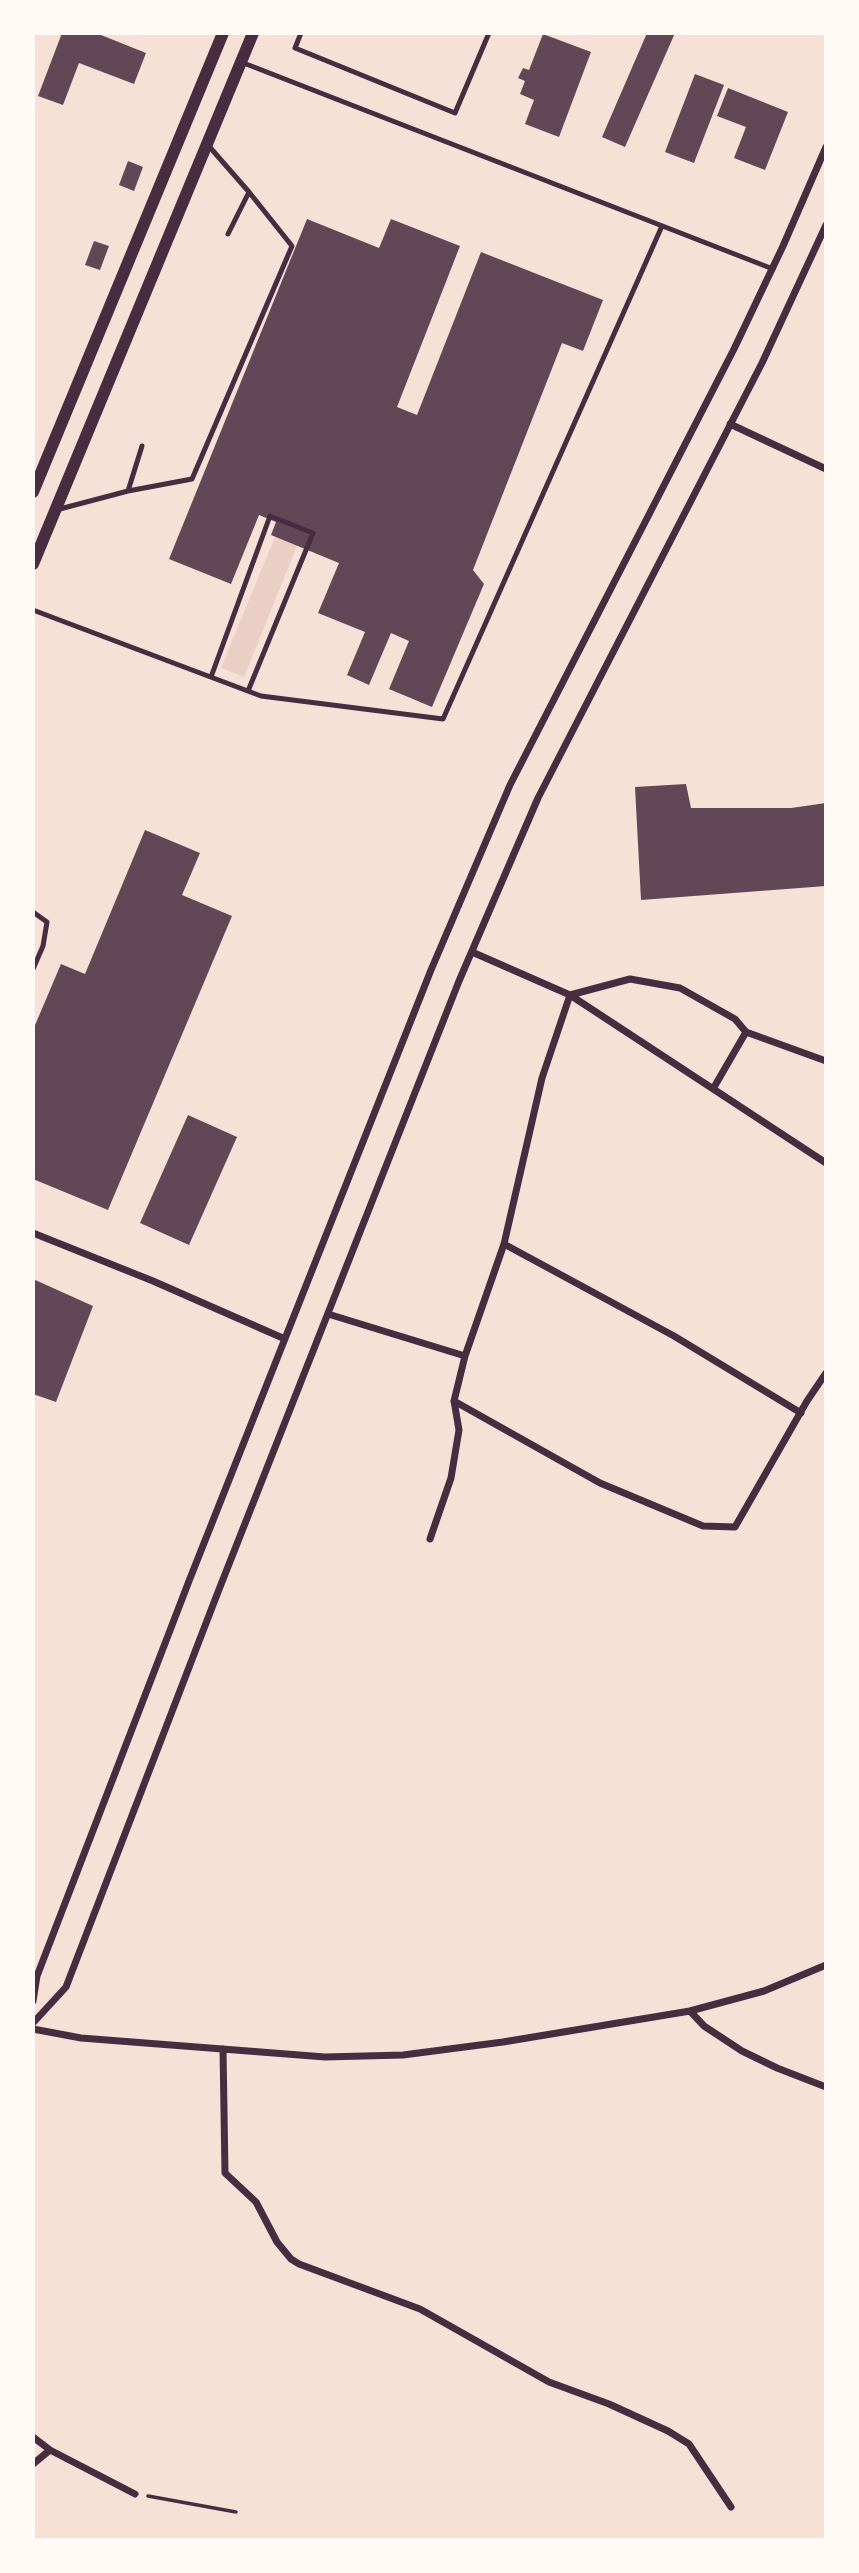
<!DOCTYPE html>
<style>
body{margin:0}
#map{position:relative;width:859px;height:2573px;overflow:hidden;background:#f7e1d7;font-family:Jost,sans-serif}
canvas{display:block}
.frame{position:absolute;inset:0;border:35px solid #fffaf5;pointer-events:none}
</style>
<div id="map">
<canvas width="859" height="2573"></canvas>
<div class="frame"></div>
</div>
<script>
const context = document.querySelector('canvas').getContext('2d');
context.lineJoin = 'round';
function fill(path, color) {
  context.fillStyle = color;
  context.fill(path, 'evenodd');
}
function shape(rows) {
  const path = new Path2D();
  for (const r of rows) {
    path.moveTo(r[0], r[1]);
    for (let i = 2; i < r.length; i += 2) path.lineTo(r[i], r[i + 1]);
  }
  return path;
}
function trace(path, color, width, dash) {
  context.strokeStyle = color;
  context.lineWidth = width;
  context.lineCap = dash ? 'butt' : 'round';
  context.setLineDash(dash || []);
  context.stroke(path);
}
const green = shape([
 [277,532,299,541,244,677,221,668]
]);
const building = shape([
 [62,33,96,33,146,53,134,84,79,63,63,105,38,96],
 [647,33,675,33,625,147,602,137],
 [543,34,591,52,559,137,525,124,534,100,520,94,525,81,518,78,523,68,529,70],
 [695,74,724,85,694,163,665,152],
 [728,88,788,112,765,170,734,158,746,127,717,116],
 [128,161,143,167,134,191,119,185],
 [307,219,379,248,391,219,460,246,397,407,417,415,481,252,603,300,583,351,562,343,473,570,484,584,432,707,389,689,409,641,391,633,369,685,347,675,365,632,318,613,339,563,271,535,276,522,259,515,231,584,169,559],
 [94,241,109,246,100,270,85,265],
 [686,784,691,808,791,808,826,803,826,886,641,900,635,787],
 [145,830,200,853,182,895,232,916,108,1210,33,1179,33,1030,61,964,85,974],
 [188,1115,237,1137,189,1245,140,1223],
 [33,1279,93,1306,56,1402,33,1394]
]);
const path = shape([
 [148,2496,236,2512]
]);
const service = shape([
 [301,33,295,48,455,113,489,33],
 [241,62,773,269],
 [228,234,249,192],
 [128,491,142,446],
 [56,510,128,491,192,479,292,246,249,192,207,144],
 [33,610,261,696,443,719,662,226],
 [211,677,270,516,313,533,248,691],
 [33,912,47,922,43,946,33,969]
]);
const minor = shape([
 [730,424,826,469],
 [472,952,570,995,826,1163],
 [713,1089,746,1032],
 [33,1233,153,1281,285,1339],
 [504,1244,674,1336,801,1413],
 [328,1314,465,1356],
 [454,1401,600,1483,703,1526,735,1527,807,1401,826,1373],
 [430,1539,451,1478,459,1430,454,1401,465,1356,504,1244,542,1078,570,995,630,979,680,988,735,1019,746,1032,826,1061],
 [33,2001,37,1976,189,1581,431,970,510,785,734,349,783,246,826,147],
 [690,2011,704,2026,742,2051,777,2068,826,2087],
 [33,2023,66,1987,218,1592,459,981,538,798,762,363,826,225],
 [33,2029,81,2038,325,2057,403,2055,503,2042,690,2011,764,1991,826,1965],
 [223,2049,225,2173,256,2202,277,2242,291,2259,299,2264,420,2309,549,2382,609,2404,668,2431,689,2444,731,2507],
 [33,2437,50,2450,135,2494],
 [33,2464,50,2450]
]);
const tertiary = shape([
 [33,492,223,33],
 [33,564,253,33]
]);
fill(green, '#ebcfc5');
fill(building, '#644757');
trace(path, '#4a2c40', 3.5);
trace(service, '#4a2c40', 5);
trace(minor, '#4a2c40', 7);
trace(tertiary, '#4a2c40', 12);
</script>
